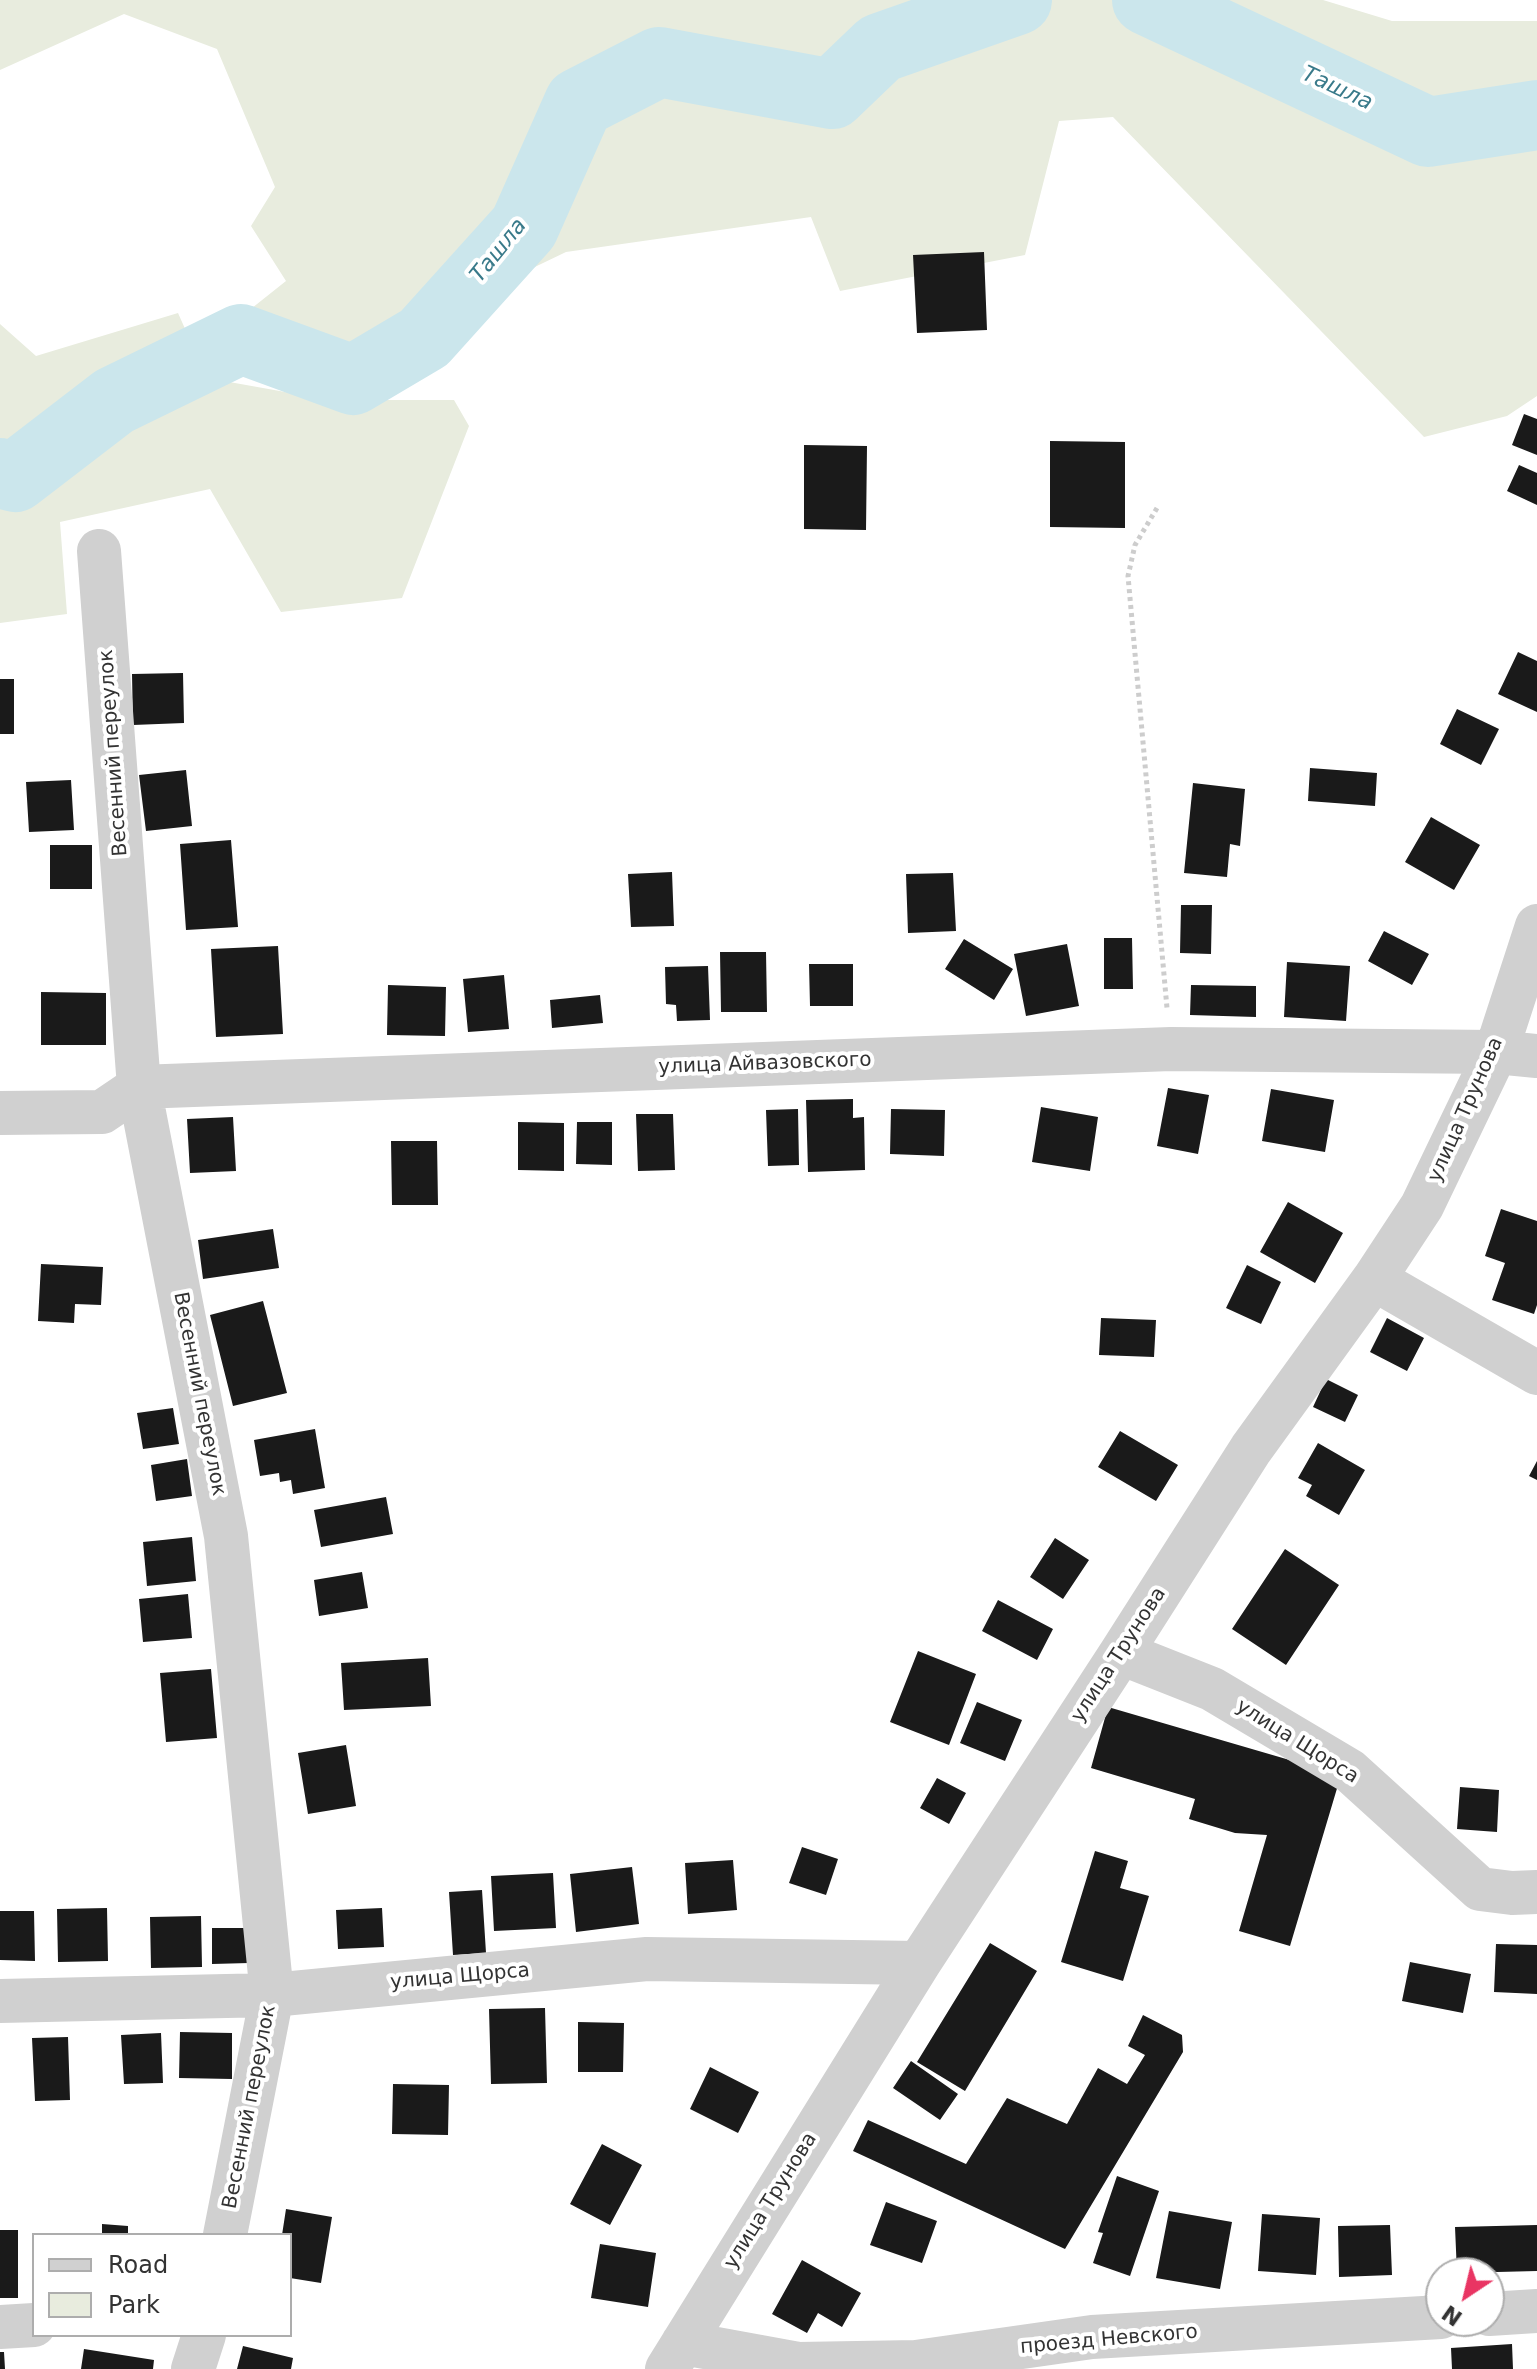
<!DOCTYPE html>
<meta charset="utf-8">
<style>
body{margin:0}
#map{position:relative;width:1537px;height:2369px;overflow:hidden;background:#fff;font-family:"DejaVu Sans",sans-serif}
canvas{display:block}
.legend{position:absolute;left:32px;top:2233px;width:260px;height:104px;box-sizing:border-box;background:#fff;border:2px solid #adadad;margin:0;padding:10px 14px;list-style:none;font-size:24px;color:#333}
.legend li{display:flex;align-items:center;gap:16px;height:40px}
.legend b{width:40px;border:2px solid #adadad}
.north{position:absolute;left:1425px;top:2257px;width:80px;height:80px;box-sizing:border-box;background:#fff;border:2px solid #adadad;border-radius:50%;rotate:215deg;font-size:22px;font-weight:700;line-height:32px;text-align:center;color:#333}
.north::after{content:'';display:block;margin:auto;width:28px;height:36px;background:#e93563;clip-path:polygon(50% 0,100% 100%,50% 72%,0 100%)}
</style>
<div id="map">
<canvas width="1537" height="2369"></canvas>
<ul class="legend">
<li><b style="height:10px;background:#d0d0d0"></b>Road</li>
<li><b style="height:22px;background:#e8ecde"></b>Park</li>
</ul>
<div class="north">N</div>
</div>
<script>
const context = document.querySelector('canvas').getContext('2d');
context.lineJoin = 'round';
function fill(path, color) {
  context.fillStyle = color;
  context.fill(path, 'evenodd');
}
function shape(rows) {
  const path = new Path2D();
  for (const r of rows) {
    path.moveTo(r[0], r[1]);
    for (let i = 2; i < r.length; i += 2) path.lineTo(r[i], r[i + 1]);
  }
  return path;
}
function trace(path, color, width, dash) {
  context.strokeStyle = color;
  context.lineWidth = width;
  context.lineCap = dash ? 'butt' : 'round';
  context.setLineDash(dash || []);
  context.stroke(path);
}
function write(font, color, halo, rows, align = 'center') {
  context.font = font + ' "DejaVu Sans",sans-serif';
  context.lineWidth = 8;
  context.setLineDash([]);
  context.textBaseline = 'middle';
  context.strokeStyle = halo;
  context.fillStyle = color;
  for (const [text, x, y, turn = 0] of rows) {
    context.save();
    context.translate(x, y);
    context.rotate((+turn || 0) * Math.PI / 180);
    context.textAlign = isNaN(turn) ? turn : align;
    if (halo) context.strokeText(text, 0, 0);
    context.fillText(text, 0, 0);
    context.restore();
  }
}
const green = shape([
 [0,0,1323,0,1392,21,1537,21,1537,396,1507,416,1424,437,1113,117,1059,121,1025,255,840,291,811,217,566,252,341,360,293,346,247,312,286,281,251,226,275,187,217,49,124,14,0,70],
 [178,313,207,378,330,400,454,400,469,426,402,598,281,612,210,489,60,522,67,614,0,623,0,324,36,356]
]);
const river = shape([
 [1147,0,1428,132,1537,115],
 [0,473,15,477,114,401,241,339,353,380,424,338,524,227,579,103,659,62,832,94,880,48,1017,0]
]);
const building = shape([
 [984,252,987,330,917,333,913,255],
 [1524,414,1537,419,1537,455,1512,445],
 [1050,441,1125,442,1125,528,1050,527],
 [804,445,867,446,866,530,804,529],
 [1519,465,1537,473,1537,505,1507,491],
 [1518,652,1537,661,1537,712,1498,694],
 [183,673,184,723,133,725,132,674],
 [0,679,14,679,14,734,0,734],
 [1457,709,1499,729,1481,765,1440,744],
 [1310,768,1377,773,1375,806,1308,801],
 [186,770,192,826,146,831,139,775],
 [71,780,74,830,29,832,26,782],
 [1193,783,1245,789,1240,846,1230,844,1227,877,1184,873],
 [1431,817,1480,845,1454,890,1405,862],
 [231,840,238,927,186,930,180,844],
 [50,845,92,845,92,889,50,889],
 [672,872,674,926,631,927,628,874],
 [953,873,956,931,908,933,906,874],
 [1181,905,1212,905,1211,954,1180,953],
 [1384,931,1429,954,1412,985,1368,961],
 [1104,938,1132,938,1133,989,1104,989],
 [964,939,1013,969,994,1000,945,969],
 [1067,944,1079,1006,1026,1016,1014,954],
 [278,946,283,1034,216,1037,211,949],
 [720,952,766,952,767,1012,721,1012],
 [1287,962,1350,966,1346,1021,1284,1017],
 [809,964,853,964,853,1006,810,1006],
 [708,966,710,1020,677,1021,676,1005,666,1004,665,967],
 [504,975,509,1029,468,1032,463,979],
 [388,985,446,987,445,1036,387,1035],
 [1191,985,1256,986,1256,1017,1190,1015],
 [41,992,106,993,106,1045,41,1045],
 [600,995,603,1023,552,1028,550,1000],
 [1168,1088,1209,1095,1198,1154,1157,1146],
 [1271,1089,1334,1100,1325,1152,1262,1141],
 [853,1099,853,1118,864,1117,865,1170,808,1172,806,1100],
 [1041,1107,1098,1117,1090,1171,1032,1162],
 [798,1109,799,1165,768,1166,766,1110],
 [891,1109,945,1110,944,1156,890,1154],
 [636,1114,673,1114,675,1170,638,1171],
 [233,1117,236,1171,190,1173,187,1119],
 [518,1122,564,1123,564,1171,518,1170],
 [577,1122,612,1122,612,1165,576,1164],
 [391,1141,437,1141,438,1205,392,1205],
 [1288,1202,1343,1233,1315,1283,1260,1252],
 [1501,1209,1537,1221,1537,1305,1534,1314,1492,1300,1505,1263,1485,1256],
 [273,1229,279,1268,203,1279,198,1240],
 [41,1264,103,1267,101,1305,75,1304,74,1323,38,1321],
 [1247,1265,1281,1282,1261,1324,1226,1308],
 [263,1301,287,1393,233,1406,210,1315],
 [1101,1318,1156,1320,1154,1357,1099,1355],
 [1387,1318,1424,1338,1407,1371,1370,1352],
 [1326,1379,1358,1395,1345,1422,1313,1407],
 [173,1408,179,1444,143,1449,137,1413],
 [315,1429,325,1488,293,1494,291,1480,280,1482,279,1473,260,1476,254,1440],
 [1120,1431,1178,1465,1156,1501,1098,1467],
 [1318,1443,1365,1470,1339,1515,1306,1496,1312,1485,1298,1478],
 [187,1459,192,1496,156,1501,151,1465],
 [1537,1461,1537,1480,1529,1476],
 [386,1497,393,1534,321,1547,314,1510],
 [192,1537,196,1581,147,1586,143,1542],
 [1055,1538,1089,1560,1063,1599,1030,1577],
 [1285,1549,1339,1585,1286,1665,1232,1629],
 [362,1572,368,1608,319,1616,314,1580],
 [188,1594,192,1638,143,1642,139,1599],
 [998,1600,1053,1629,1037,1660,982,1631],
 [918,1651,976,1674,949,1745,890,1722],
 [428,1658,431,1706,344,1710,341,1663],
 [211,1669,217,1738,166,1742,160,1673],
 [977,1702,1022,1720,1005,1761,960,1743],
 [1108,1707,1341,1775,1290,1946,1239,1931,1267,1835,1235,1833,1189,1819,1195,1799,1091,1768],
 [346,1745,356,1806,308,1814,298,1753],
 [937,1778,966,1793,949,1824,920,1808],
 [1460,1787,1499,1790,1497,1832,1457,1829],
 [802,1847,838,1859,826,1895,789,1883],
 [1095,1851,1128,1861,1120,1888,1149,1896,1123,1981,1061,1962],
 [733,1860,737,1910,688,1914,685,1863],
 [632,1867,639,1924,576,1932,570,1874],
 [553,1873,556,1928,494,1931,491,1876],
 [482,1890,486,1953,453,1955,449,1892],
 [107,1908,108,1961,58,1962,57,1909],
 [382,1908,384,1947,338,1949,336,1910],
 [0,1911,34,1911,35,1961,0,1960],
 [201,1916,202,1967,151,1968,150,1917],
 [212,1928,248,1928,249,1963,212,1964],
 [990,1943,1037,1971,965,2091,917,2062],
 [1496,1944,1537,1945,1537,1994,1494,1992],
 [1410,1962,1471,1974,1463,2013,1402,2001],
 [545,2008,547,2083,491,2084,489,2009],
 [1143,2015,1182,2035,1183,2052,1065,2249,853,2151,868,2120,966,2164,1007,2098,1067,2124,1098,2068,1127,2084,1145,2055,1128,2046],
 [578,2022,624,2023,623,2072,578,2072],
 [180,2032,232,2033,232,2079,179,2078],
 [161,2033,163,2083,124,2084,121,2035],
 [68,2037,70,2100,35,2101,32,2038],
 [911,2061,958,2094,940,2120,893,2088],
 [710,2067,759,2092,738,2133,690,2109],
 [393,2084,449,2085,448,2135,392,2134],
 [602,2144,642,2165,610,2225,570,2204],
 [1117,2176,1159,2191,1130,2276,1093,2263,1103,2233,1098,2232],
 [886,2202,937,2221,922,2263,870,2245],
 [286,2209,332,2217,321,2283,290,2278,290,2235,282,2235],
 [1169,2211,1232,2222,1220,2289,1156,2278],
 [1262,2214,1320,2218,1316,2275,1258,2271],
 [102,2224,128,2226,128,2235,102,2235],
 [1390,2225,1392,2275,1339,2277,1338,2226],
 [1537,2225,1537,2271,1457,2273,1455,2227],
 [0,2230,18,2230,18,2298,0,2298],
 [600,2244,656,2253,648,2307,591,2298],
 [802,2260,861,2293,842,2327,818,2313,807,2333,772,2314],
 [1512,2344,1513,2369,1452,2369,1451,2348],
 [243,2346,293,2358,291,2369,237,2369],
 [84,2349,154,2360,153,2369,81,2369],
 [0,2352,4,2352,5,2369,0,2369]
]);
const path = shape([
 [1157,508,1135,545,1128,576,1167,1008]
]);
const minor = shape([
 [99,551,139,1087,226,1536,272,1995,225,2235],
 [0,1113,102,1112,139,1087,1171,1049,1496,1052,1537,1056],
 [1374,1279,1537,1373],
 [1121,1653,1212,1689,1350,1771,1480,1889,1512,1893,1537,1892],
 [0,2001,272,1995,647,1959,919,1963],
 [1489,2314,1537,2311],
 [0,2327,34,2325],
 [683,2343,798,2364,916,2362,1092,2337,1441,2317],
 [193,2369,204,2335],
 [667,2369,919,1963,1121,1653,1251,1449,1374,1279,1422,1206,1496,1052,1537,926]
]);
const streetNames = [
 ["Весенний переулок",114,753,-94],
 ["улица Айвазовского",765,1064,-2],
 ["улица Трунова",1466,1110,-66],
 ["Весенний переулок",199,1394,79],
 ["улица Трунова",1119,1655,-57],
 ["улица Щорса",1297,1742,32],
 ["улица Щорса",460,1977,-5],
 ["Весенний переулок",250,2107,-79],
 ["улица Трунова",771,2201,-58],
 ["проезд Невского",1109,2340,-5]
];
const waterNames = [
 ["Ташла",1337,89,25],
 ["Ташла",499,251,-51]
];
fill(green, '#e8ecde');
trace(river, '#cbe6ec', 70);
fill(building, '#1a1a1a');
trace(path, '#cdcdcd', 5, [4, 4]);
trace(minor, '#d0d0d0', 44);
write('20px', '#333', '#fff', streetNames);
write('italic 22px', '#397a8a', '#fff', waterNames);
</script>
